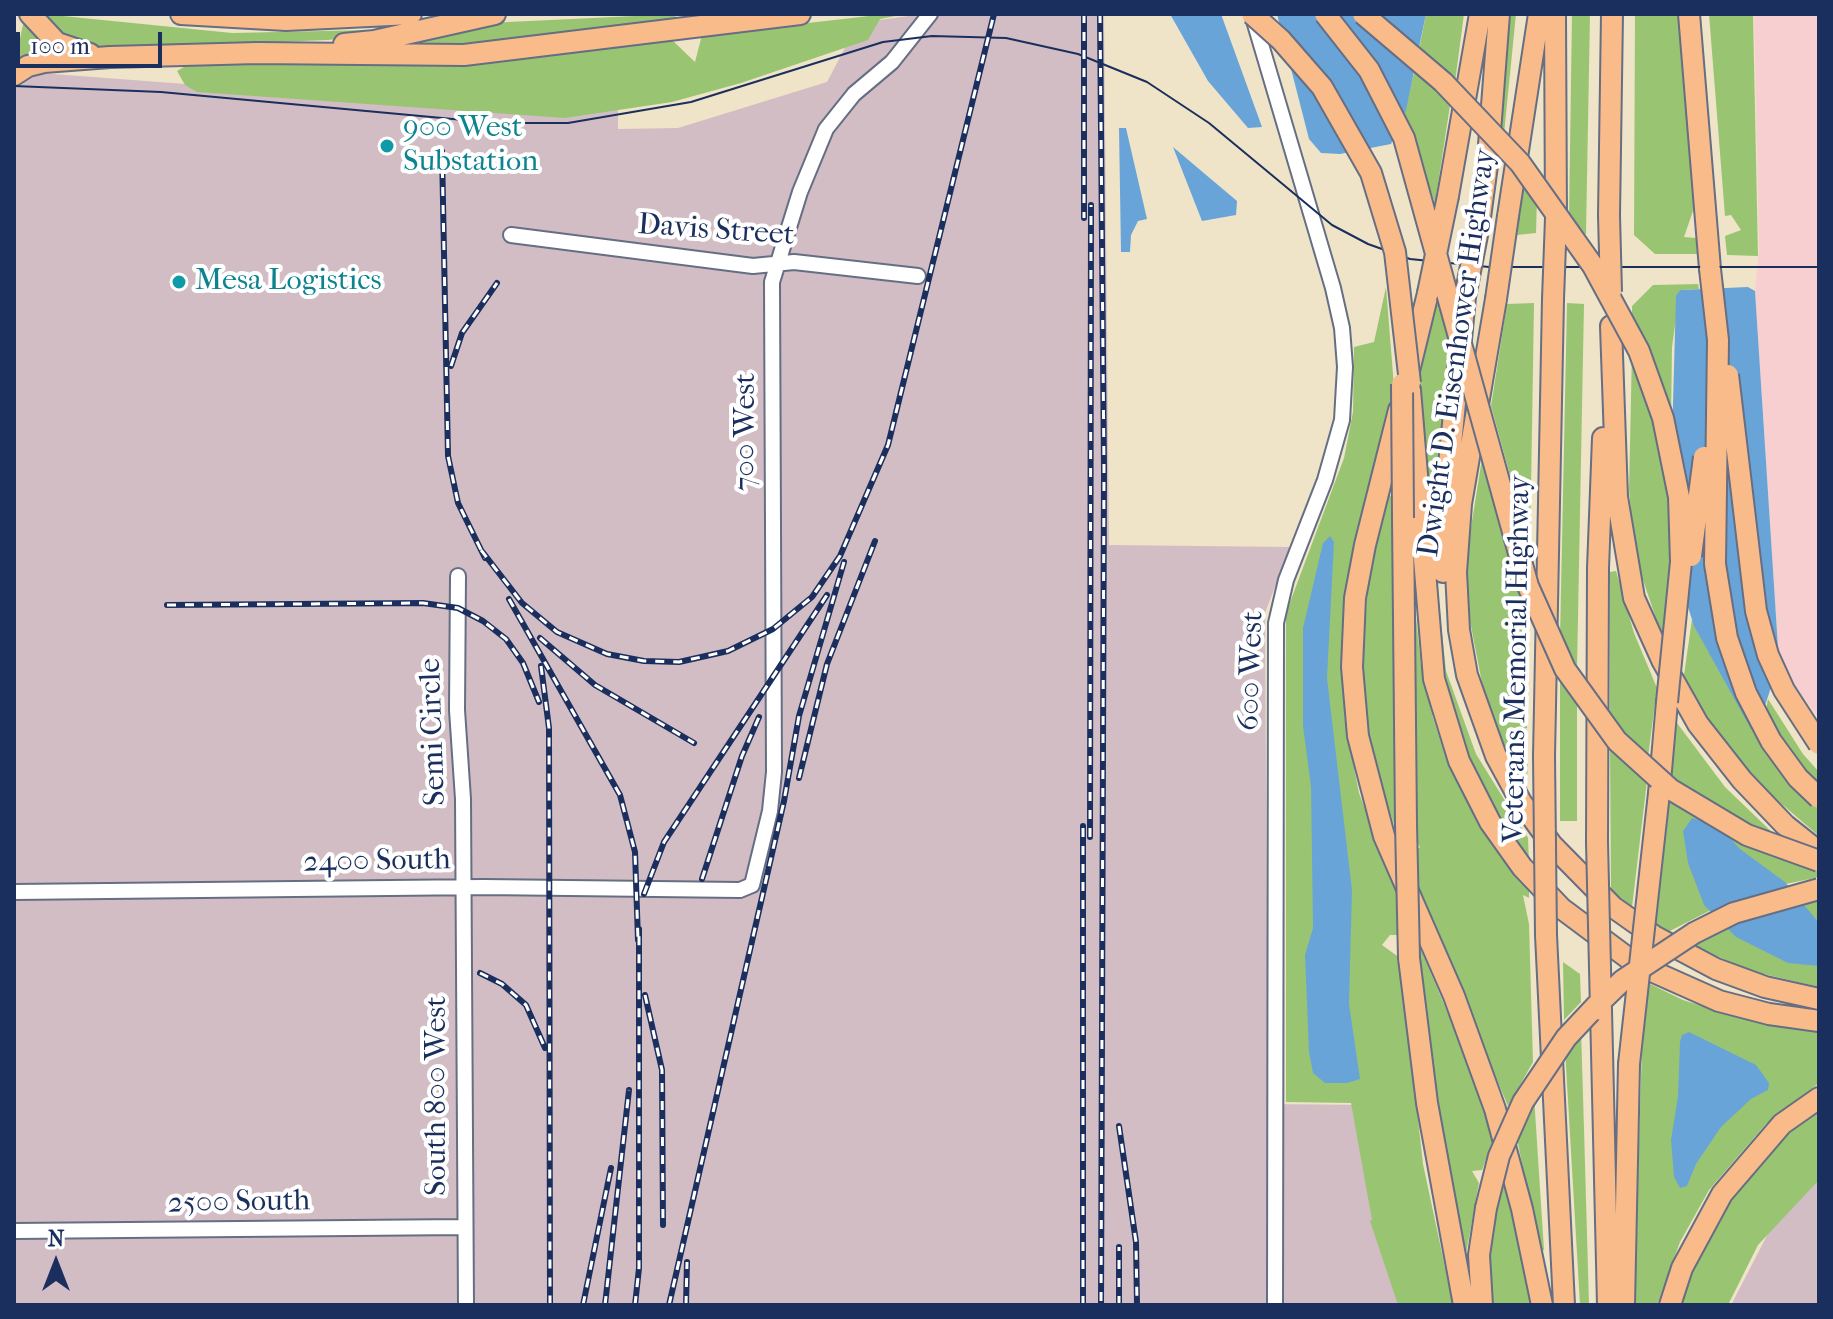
<!DOCTYPE html>
<style>
body{margin:0}
#map{position:relative;width:1833px;height:1319px;overflow:hidden;background:#efe4c7;font-family:"IM FELL French Canon",serif}
canvas{display:block}
.frame{position:absolute;inset:0;border:16px solid #1b2f5e;pointer-events:none}
.north{position:absolute;left:16px;top:1223px;width:80px;height:80px;-webkit-text-stroke:6px #fff;paint-order:stroke;rotate:0deg;font-size:22px;font-weight:700;line-height:32px;text-align:center;color:#1b2f5e}
.north::after{content:'';display:block;margin:auto;width:28px;height:36px;background:#1b2f5e;clip-path:polygon(50% 0,100% 100%,50% 72%,0 100%)}
.scale{position:absolute;left:16px;top:32px;width:146px;height:36px;box-sizing:border-box;border:4px solid #1b2f5e;border-top:0;padding-left:10px;font-size:24px;line-height:28px;white-space:nowrap;color:#1b2f5e;-webkit-text-stroke:6px #fff;paint-order:stroke}
</style>
<div id="map">
<canvas width="1833" height="1319"></canvas>
<div class="frame"></div>
<div class="north">N</div>
<div class="scale">100 m</div>
</div>
<script>
const context = document.querySelector('canvas').getContext('2d');
context.lineJoin = 'round';
function fill(path, color) {
  context.fillStyle = color;
  context.fill(path, 'evenodd');
}
function shape(rows) {
  const path = new Path2D();
  for (const r of rows) {
    path.moveTo(r[0], r[1]);
    for (let i = 2; i < r.length; i += 2) path.lineTo(r[i], r[i + 1]);
  }
  return path;
}
function trace(path, color, width, dash) {
  context.strokeStyle = color;
  context.lineWidth = width;
  context.lineCap = dash ? 'butt' : 'round';
  context.setLineDash(dash || []);
  context.stroke(path);
}
function write(font, color, halo, rows, align = 'center') {
  context.font = font + ' "IM FELL French Canon",serif';
  context.lineWidth = 8;
  context.setLineDash([]);
  context.textBaseline = 'middle';
  context.strokeStyle = halo;
  context.fillStyle = color;
  for (const [text, x, y, turn = 0] of rows) {
    context.save();
    context.translate(x, y);
    context.rotate((+turn || 0) * Math.PI / 180);
    context.textAlign = isNaN(turn) ? turn : align;
    if (halo) context.strokeText(text, 0, 0);
    context.fillText(text, 0, 0);
    context.restore();
  }
}
const built = shape([
 [1754,14,1819,14,1819,719,1779,663,1755,291,1759,250]
]);
const industrial = shape([
 [923,14,1104,14,1109,545,1290,547,1265,613,1268,1104,1369,1105,1427,1305,14,1305,14,71,448,104,618,109,618,129,678,128,827,82,858,23],
 [1819,1173,1819,1305,1731,1305,1788,1195]
]);
const green = shape([
 [43,14,232,33,414,29,328,40,93,49,65,40],
 [677,14,670,26,475,49,383,48,487,23],
 [887,14,906,14,880,19,868,40,741,83,672,102,565,118,197,92,185,85,177,71,189,64,266,62,435,66,672,40,695,62,702,35],
 [1426,14,1464,14,1455,82,1419,50],
 [1501,14,1516,14,1504,134,1491,120],
 [1572,14,1590,14,1586,234,1581,234,1569,218],
 [1635,14,1678,14,1694,208,1684,237,1696,238,1697,254,1655,254,1634,235],
 [1709,14,1753,14,1758,256,1727,255,1725,236,1741,230,1731,215,1725,216],
 [24,20,36,36,58,54,14,66],
 [1416,65,1451,99,1435,203,1404,114],
 [1524,179,1537,196,1536,233,1517,235],
 [1698,284,1699,289,1680,290,1672,347,1671,418,1632,321,1632,306,1653,285],
 [1386,287,1394,387,1349,570,1343,618,1342,680,1345,722,1359,793,1398,897,1399,935,1390,935,1382,945,1400,958,1423,1164,1453,1305,1398,1305,1370,1221,1372,1220,1351,1103,1286,1102,1286,613,1344,458,1353,412,1354,347,1374,342],
 [1435,301,1442,301,1453,341,1436,574,1446,671,1476,754,1528,838,1529,863,1511,839,1473,774,1443,681,1428,498,1432,488,1427,483,1419,367],
 [1534,303,1532,429,1530,548,1491,406,1507,304],
 [1567,303,1584,304,1577,669,1560,638],
 [1632,352,1647,388,1670,483,1674,561,1664,642,1642,577,1633,532,1629,490],
 [1483,452,1528,611,1527,728,1508,736,1528,765,1526,789,1501,740,1484,693,1469,616,1467,553],
 [1386,493,1396,500,1395,828,1371,752,1362,660,1371,551,1375,549],
 [1616,571,1634,633,1657,688,1648,757,1610,716,1610,572],
 [1412,578,1421,666,1433,718,1449,767,1486,836,1529,891,1529,898,1523,895,1529,924,1533,1062,1508,1106,1412,881,1411,848,1420,848,1411,825],
 [1692,619,1757,730,1819,808,1819,836,1756,782,1711,730,1683,682],
 [1560,677,1577,704,1577,821,1560,821],
 [1768,699,1803,754,1819,772,1819,790,1765,715],
 [1677,723,1725,787,1777,837,1756,829,1669,775],
 [1610,745,1647,781,1632,907,1611,890],
 [1666,797,1732,838,1819,870,1819,877,1781,885,1711,910,1668,932,1650,919],
 [1819,896,1819,987,1751,971,1687,943],
 [1421,950,1464,1051,1493,1140,1482,1170,1472,1171,1479,1183,1461,1281,1414,957],
 [1563,962,1580,974,1581,1002,1564,1020],
 [1644,981,1683,1000,1736,1017,1819,1031,1819,1083,1766,1124,1709,1190,1680,1242,1657,1305,1634,1305],
 [1581,1029,1584,1129,1589,1305,1580,1305,1565,1049],
 [1534,1096,1544,1250,1539,1251,1516,1133],
 [1819,1106,1819,1180,1758,1245,1728,1305,1676,1305,1715,1215,1772,1145],
 [1502,1171,1516,1225,1532,1305,1484,1305,1484,1267]
]);
const water = shape([
 [1170,14,1221,14,1262,127,1248,128,1208,81],
 [1277,14,1426,14,1406,110,1391,144,1340,154,1321,153,1309,139],
 [1119,128,1126,128,1147,219,1138,221,1131,235,1130,252,1121,252],
 [1173,147,1237,201,1236,215,1202,221],
 [1748,287,1755,291,1779,663,1757,730,1751,729,1694,626,1669,546,1676,296,1680,290],
 [1330,536,1334,542,1327,678,1352,890,1349,1004,1360,1079,1347,1083,1325,1083,1313,1073,1309,1052,1305,955,1313,928,1311,787,1303,726,1303,628,1323,543],
 [1692,818,1718,825,1740,849,1785,882,1819,923,1819,966,1788,963,1736,937,1704,905,1688,863,1683,831],
 [1689,1032,1756,1065,1769,1083,1768,1090,1751,1099,1721,1127,1696,1164,1687,1186,1680,1188,1674,1177,1671,1140,1678,1096,1680,1042,1682,1035]
]);
const minor = shape([
 [1252,14,1333,288,1342,328,1345,367,1342,420,1325,480,1286,580,1276,623,1275,1305],
 [511,235,753,266,794,262,918,276],
 [458,576,457,710,463,799,466,1305],
 [14,892,483,887,740,890,752,885,770,811,774,772,772,282,800,192,826,129,854,94,892,62,930,14],
 [14,1231,464,1227]
]);
const highway = shape([
 [30,14,57,43,90,54],
 [181,14,286,20,411,14],
 [1555,14,1556,218],
 [1689,14,1710,269],
 [344,44,374,41,495,14],
 [14,75,28,66,44,62,110,57,257,53,464,55,800,14],
 [1448,196,1480,14],
 [1609,215,1612,14],
 [1508,216,1539,14],
 [1479,225,1488,158,1499,14],
 [1496,299,1461,504,1456,572,1459,630,1467,675,1496,756,1521,802,1552,845,1613,907,1654,936,1716,969,1765,987,1819,999],
 [1611,326,1617,497,1634,598,1662,660,1698,724,1742,780,1785,825,1819,852],
 [1409,371,1428,293],
 [1410,390,1434,679,1459,761,1490,822,1522,867,1561,908,1636,964,1719,1001,1769,1014,1819,1021],
 [1399,410,1365,545,1355,598,1352,667,1358,736,1384,836,1454,996,1495,1109,1522,1209,1542,1305],
 [1403,518,1406,824],
 [1443,572,1442,540,1465,297],
 [1544,756,1553,299],
 [1659,793,1667,702],
 [1597,842,1598,568,1603,438],
 [1546,935,1564,1305],
 [1409,958,1427,1103,1464,1305],
 [1601,1010,1608,1305],
 [1482,1305,1479,1255,1486,1208],
 [1624,1305,1629,1064],
 [1670,1305,1682,1268,1722,1194,1782,1124,1819,1098]
]);
const tram = shape([
 [14,86,161,92,496,123,568,123,691,102,883,42,932,36,1006,38,1078,54,1147,82,1209,123,1332,225,1368,244,1410,259,1489,267,1819,267]
]);
const rail = shape([
 [1084,14,1084,218],
 [1100,14,1104,470,1101,1305],
 [442,151,448,456,458,503,485,558],
 [451,366,462,333,497,283],
 [481,550,522,603,557,632,607,654,644,661,679,662,728,651,773,629,812,597,840,556,888,445,994,14],
 [509,599,620,795,635,852,638,940],
 [167,605,423,603,458,608,483,621,506,639,523,663,539,702],
 [540,638,595,685,694,743],
 [541,666,549,728,550,1305],
 [799,778,827,664,875,541],
 [1090,837,1091,205],
 [702,879,742,756,759,717],
 [644,894,664,842,827,595],
 [480,973,502,984,526,1005,545,1048],
 [645,995,662,1070,663,1225],
 [1119,1126,1136,1242,1137,1305],
 [583,1305,611,1168],
 [605,1305,629,1090],
 [635,1305,639,1268,639,929],
 [669,1305,784,801,799,716,844,562],
 [686,1305,687,1262],
 [1083,1305,1083,826],
 [1119,1305,1119,1247]
]);
const highwayBridge = shape([
 [1252,14,1281,40,1322,87,1371,173,1395,252,1410,383],
 [1325,14,1369,70,1404,138,1528,586,1565,669,1617,741,1670,789,1747,835,1819,861],
 [1363,14,1443,82,1520,163,1593,266,1639,351,1663,418,1679,497,1681,562,1667,702],
 [1609,215,1611,292],
 [1710,269,1718,340,1715,564,1727,638,1746,693,1771,741,1798,778,1819,798],
 [1428,293,1448,196],
 [1465,297,1479,225],
 [1496,299,1508,216],
 [1553,299,1556,218],
 [1728,375,1756,611,1768,655,1784,690,1819,744],
 [1402,384,1403,518],
 [1691,556,1704,457],
 [1544,756,1546,935],
 [1406,824,1409,958],
 [1597,842,1601,1010],
 [1629,1064,1659,793],
 [1486,1208,1499,1156,1523,1102,1566,1038,1595,1007,1623,980,1694,933,1734,913,1819,889]
]);
const markers = [
 [387,146,8,"#0f9aa8"],
 [179,282,8,"#0f9aa8"]
];
const cultureNames = [
 ["900 West",403,129],
 ["Substation",403,163],
 ["Mesa Logistics",195,282]
];
const streetNames = [
 ["Davis Street",716,231,4],
 ["Dwight D. Eisenhower Highway",1458,353,-82],
 ["700 West",747,432,-90],
 ["Veterans Memorial Highway",1518,659,-89],
 ["600 West",1252,671,-88],
 ["Semi Circle",434,732,-92],
 ["2400 South",377,862,-1],
 ["South 800 West",438,1096,-90],
 ["2500 South",239,1203,-1]
];
fill(built, '#f7cfd0');
fill(industrial, '#d2bdc5');
fill(green, '#99c572');
fill(water, '#69a4d9');
trace(minor, '#656e83', 18);
trace(highway, '#656e83', 24);
trace(minor, '#fff', 14);
trace(highway, '#fabb8b', 20);
trace(tram, '#1b2f5e', 2);
trace(rail, '#1b2f5e', 6);
trace(rail, '#fff', 3, [9]);
trace(highwayBridge, '#656e83', 24, []);
trace(highwayBridge, '#fabb8b', 20);
for (const [x, y, r, color] of markers) {
  const dot = new Path2D();
  dot.arc(x, y, r, 0, 2 * Math.PI);
  context.fillStyle = color;
  context.fill(dot);
  trace(dot, '#fff', 3);
}
write('30px', '#0d838f', '#fff', cultureNames, 'left');
write('30px', '#1b2f5e', '#fff', streetNames);
</script>
